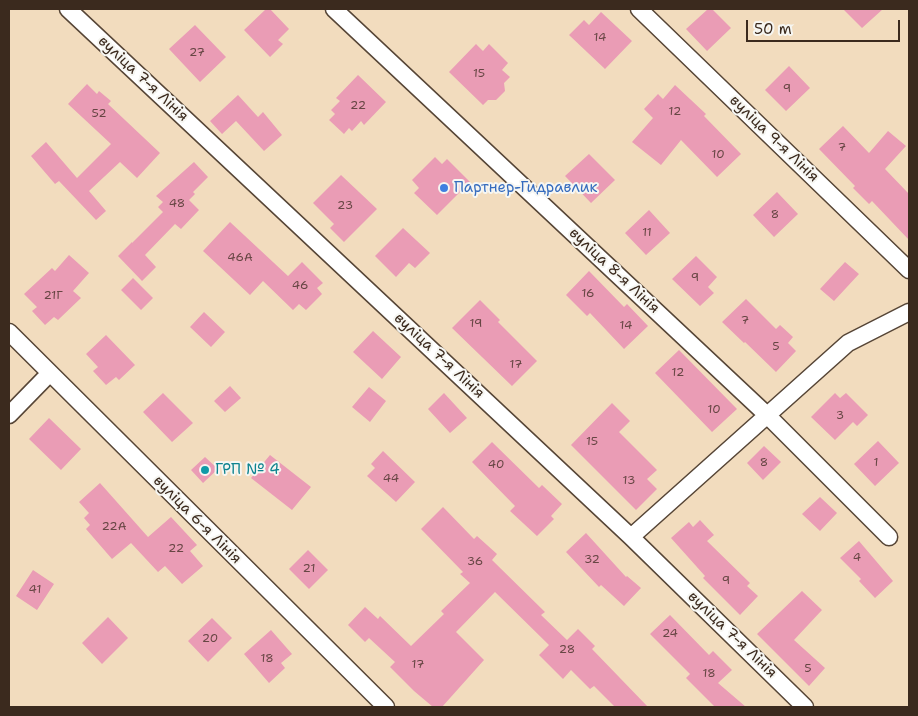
<!DOCTYPE html>
<meta charset="utf-8">
<style>
body{margin:0}
#map{position:relative;width:918px;height:716px;overflow:hidden;background:#f2dcbe;font-family:"Shantell Sans",sans-serif}
canvas{display:block}
.frame{position:absolute;inset:0;border:10px solid #3b2a1e;pointer-events:none}
.scale{position:absolute;left:746px;top:20px;width:154px;height:22px;box-sizing:border-box;border:2px solid #3b2a1e;border-top:0;padding-left:6px;font-size:15px;line-height:18px;white-space:nowrap;color:#3b2a1e;-webkit-text-stroke:4px #f6f6f2;paint-order:stroke}
</style>
<div id="map">
<canvas width="918" height="716"></canvas>
<div class="frame"></div>
<div class="scale">50 m</div>
</div>
<script>
const context = document.querySelector('canvas').getContext('2d');
context.lineJoin = 'round';
function fill(path, color) {
  context.fillStyle = color;
  context.fill(path, 'evenodd');
}
function shape(rows) {
  const path = new Path2D();
  for (const r of rows) {
    path.moveTo(r[0], r[1]);
    for (let i = 2; i < r.length; i += 2) path.lineTo(r[i], r[i + 1]);
  }
  return path;
}
function trace(path, color, width, dash) {
  context.strokeStyle = color;
  context.lineWidth = width;
  context.lineCap = dash ? 'butt' : 'round';
  context.setLineDash(dash || []);
  context.stroke(path);
}
function write(font, color, halo, rows, align = 'center') {
  context.font = font + ' "Shantell Sans",sans-serif';
  context.lineWidth = 4;
  context.setLineDash([]);
  context.textBaseline = 'middle';
  context.strokeStyle = halo;
  context.fillStyle = color;
  for (const [text, x, y, turn = 0] of rows) {
    context.save();
    context.translate(x, y);
    context.rotate((+turn || 0) * Math.PI / 180);
    context.textAlign = isNaN(turn) ? turn : align;
    if (halo) context.strokeText(text, 0, 0);
    context.fillText(text, 0, 0);
    context.restore();
  }
}
const building = shape([
 [266,9,270,9,289,29,278,40,283,44,270,57,244,30],
 [708,9,712,9,731,28,707,51,686,29],
 [843,9,883,9,862,28],
 [601,12,632,41,605,69,569,35,584,20,589,25],
 [195,25,226,57,200,82,169,49],
 [476,44,483,51,489,44,508,63,502,70,510,77,504,83,505,91,496,100,488,100,483,105,449,72],
 [789,66,810,88,786,111,765,90],
 [358,75,386,102,364,125,361,121,352,131,349,128,344,134,329,120,335,114,331,110,340,101,336,98],
 [87,84,97,94,99,91,111,101,108,104,160,153,137,178,120,162,89,191,106,211,96,220,59,181,55,184,31,156,46,142,77,178,111,144,68,104],
 [675,85,706,114,704,116,741,154,717,177,681,140,661,165,632,142,653,118,644,109,658,94,663,99],
 [238,95,258,117,263,112,282,135,264,151,236,121,222,134,210,121],
 [843,126,869,153,888,131,906,146,885,169,909,194,909,240,872,201,869,204,853,188,855,186,819,149],
 [589,154,615,180,591,203,565,176],
 [435,157,442,164,447,159,470,182,437,215,414,193,419,188,412,180],
 [194,162,208,177,193,192,195,194,189,200,199,210,181,229,175,224,145,255,156,267,142,281,118,256,132,242,132,243,163,212,158,207,163,202,156,196],
 [341,175,377,209,344,242,330,228,334,224,313,203],
 [777,192,798,214,774,237,753,215],
 [649,210,670,233,646,255,625,233],
 [230,222,288,276,302,262,323,283,317,288,322,294,306,310,299,304,293,310,263,281,250,295,203,251],
 [403,228,430,253,415,268,409,263,396,277,375,256],
 [69,255,89,273,73,291,81,298,58,320,54,317,45,325,32,311,37,307,24,294,52,268,55,271],
 [696,256,717,277,708,287,714,293,700,306,672,279],
 [845,262,859,274,834,301,820,289],
 [589,271,624,307,627,304,648,326,624,349,590,313,587,316,566,295],
 [133,278,153,298,141,310,121,290],
 [746,299,776,329,780,325,793,337,788,343,796,351,776,372,745,342,744,343,722,322],
 [480,300,500,320,498,322,537,361,512,386,452,328],
 [204,312,225,332,211,347,190,327],
 [373,331,401,357,382,379,353,352],
 [106,335,135,365,119,380,116,377,106,385,93,371,98,367,86,354],
 [679,350,737,409,712,432,655,373],
 [230,386,241,398,225,412,214,401],
 [369,387,386,401,370,422,352,407],
 [163,393,193,423,172,442,143,412],
 [444,393,467,418,450,433,428,409],
 [835,393,840,398,846,393,868,415,857,426,853,422,835,440,811,417],
 [612,403,630,421,619,432,657,470,647,479,657,489,636,510,571,445],
 [49,418,81,449,61,470,29,439],
 [878,441,899,463,875,486,854,464],
 [492,442,539,488,542,485,562,504,551,516,554,519,537,536,510,511,515,506,472,462],
 [764,446,781,462,763,480,747,463],
 [383,451,415,482,396,502,367,476,375,468,371,464],
 [270,455,311,487,292,510,251,478],
 [205,457,218,469,203,483,191,470],
 [100,483,148,537,171,517,197,545,190,551,203,566,182,584,165,566,158,572,131,543,112,559,86,529,90,525,84,518,89,513,79,502],
 [820,497,837,513,820,531,802,514],
 [443,507,474,539,477,536,497,554,492,560,545,612,541,615,567,640,578,629,595,646,592,649,648,707,615,707,594,686,590,689,571,670,563,679,539,655,549,645,495,592,456,632,484,660,442,707,433,707,414,691,390,667,395,662,369,638,365,642,348,625,365,607,378,619,380,616,411,646,444,614,441,611,470,583,460,574,463,572,421,529],
 [700,520,714,535,707,541,750,583,747,586,758,596,740,615,703,578,705,576,671,538,689,522,693,527],
 [586,533,626,577,627,576,641,588,624,606,601,585,599,587,566,552],
 [859,541,893,581,875,598,859,581,861,579,840,558],
 [308,550,328,570,309,589,289,569],
 [33,570,54,584,37,610,16,596],
 [802,591,822,610,794,640,825,668,809,686,757,634],
 [670,615,709,655,713,651,732,670,718,683,746,707,715,707,686,678,690,674,650,634],
 [108,617,128,638,102,664,82,643],
 [212,618,232,638,208,662,188,641],
 [271,630,292,654,281,663,285,668,269,683,244,654]
]);
const street = shape([
 [68,9,631,537,805,707],
 [334,9,768,416,889,537],
 [639,9,909,270],
 [9,332,386,707],
 [9,415,50,373],
 [631,537,848,343,909,312]
]);
const markers = [
 [444,188,5,"#3f7fe0"],
 [205,470,5,"#0f9aa8"]
];
const numberNames = [
 ["14",600,38],
 ["27",197,53],
 ["15",479,74],
 ["9",787,89],
 ["22",358,106],
 ["12",675,112],
 ["52",99,114],
 ["7",842,148],
 ["10",718,155],
 ["48",177,204],
 ["23",345,206],
 ["8",775,215],
 ["11",647,233],
 ["46А",240,258],
 ["9",695,278],
 ["46",300,286],
 ["16",588,294],
 ["21Г",53,296],
 ["7",745,321],
 ["19",476,324],
 ["14",626,326],
 ["5",776,347],
 ["17",516,365],
 ["12",678,373],
 ["10",714,410],
 ["3",840,416],
 ["15",592,442],
 ["8",764,463],
 ["1",876,463],
 ["40",496,465],
 ["44",391,479],
 ["13",629,481],
 ["22А",114,527],
 ["22",176,549],
 ["4",857,558],
 ["32",592,560],
 ["36",475,562],
 ["21",309,569],
 ["9",726,581],
 ["41",35,590],
 ["24",670,634],
 ["20",210,639],
 ["28",567,650],
 ["18",267,659],
 ["17",418,665],
 ["5",808,669],
 ["18",709,674]
];
const streetNames = [
 ["вуліца 7-я Лінія",143,79,43],
 ["вуліца 9-я Лінія",774,139,44],
 ["вуліца 8-я Лінія",614,271,43],
 ["вуліца 7-я Лінія",439,356,43],
 ["вуліца 6-я Лінія",197,520,45],
 ["вуліца 7-я Лінія",732,635,44]
];
const shopNames = [
 ["Партнер-Гидравлик",454,188]
];
const cultureNames = [
 ["ГРП № 4",215,470]
];
fill(building, '#ea9cb5');
trace(street, '#564536', 19);
trace(street, '#fff', 16);
for (const [x, y, r, color] of markers) {
  const dot = new Path2D();
  dot.arc(x, y, r, 0, 2 * Math.PI);
  context.fillStyle = color;
  context.fill(dot);
  trace(dot, '#f6f6f2', 2);
}
write('12px', '#674644', null, numberNames);
write('15px', '#3b2a1e', '#f6f6f2', streetNames);
write('15px', '#366cbe', '#f6f6f2', shopNames, 'left');
write('15px', '#0d838f', '#f6f6f2', cultureNames, 'left');
</script>
